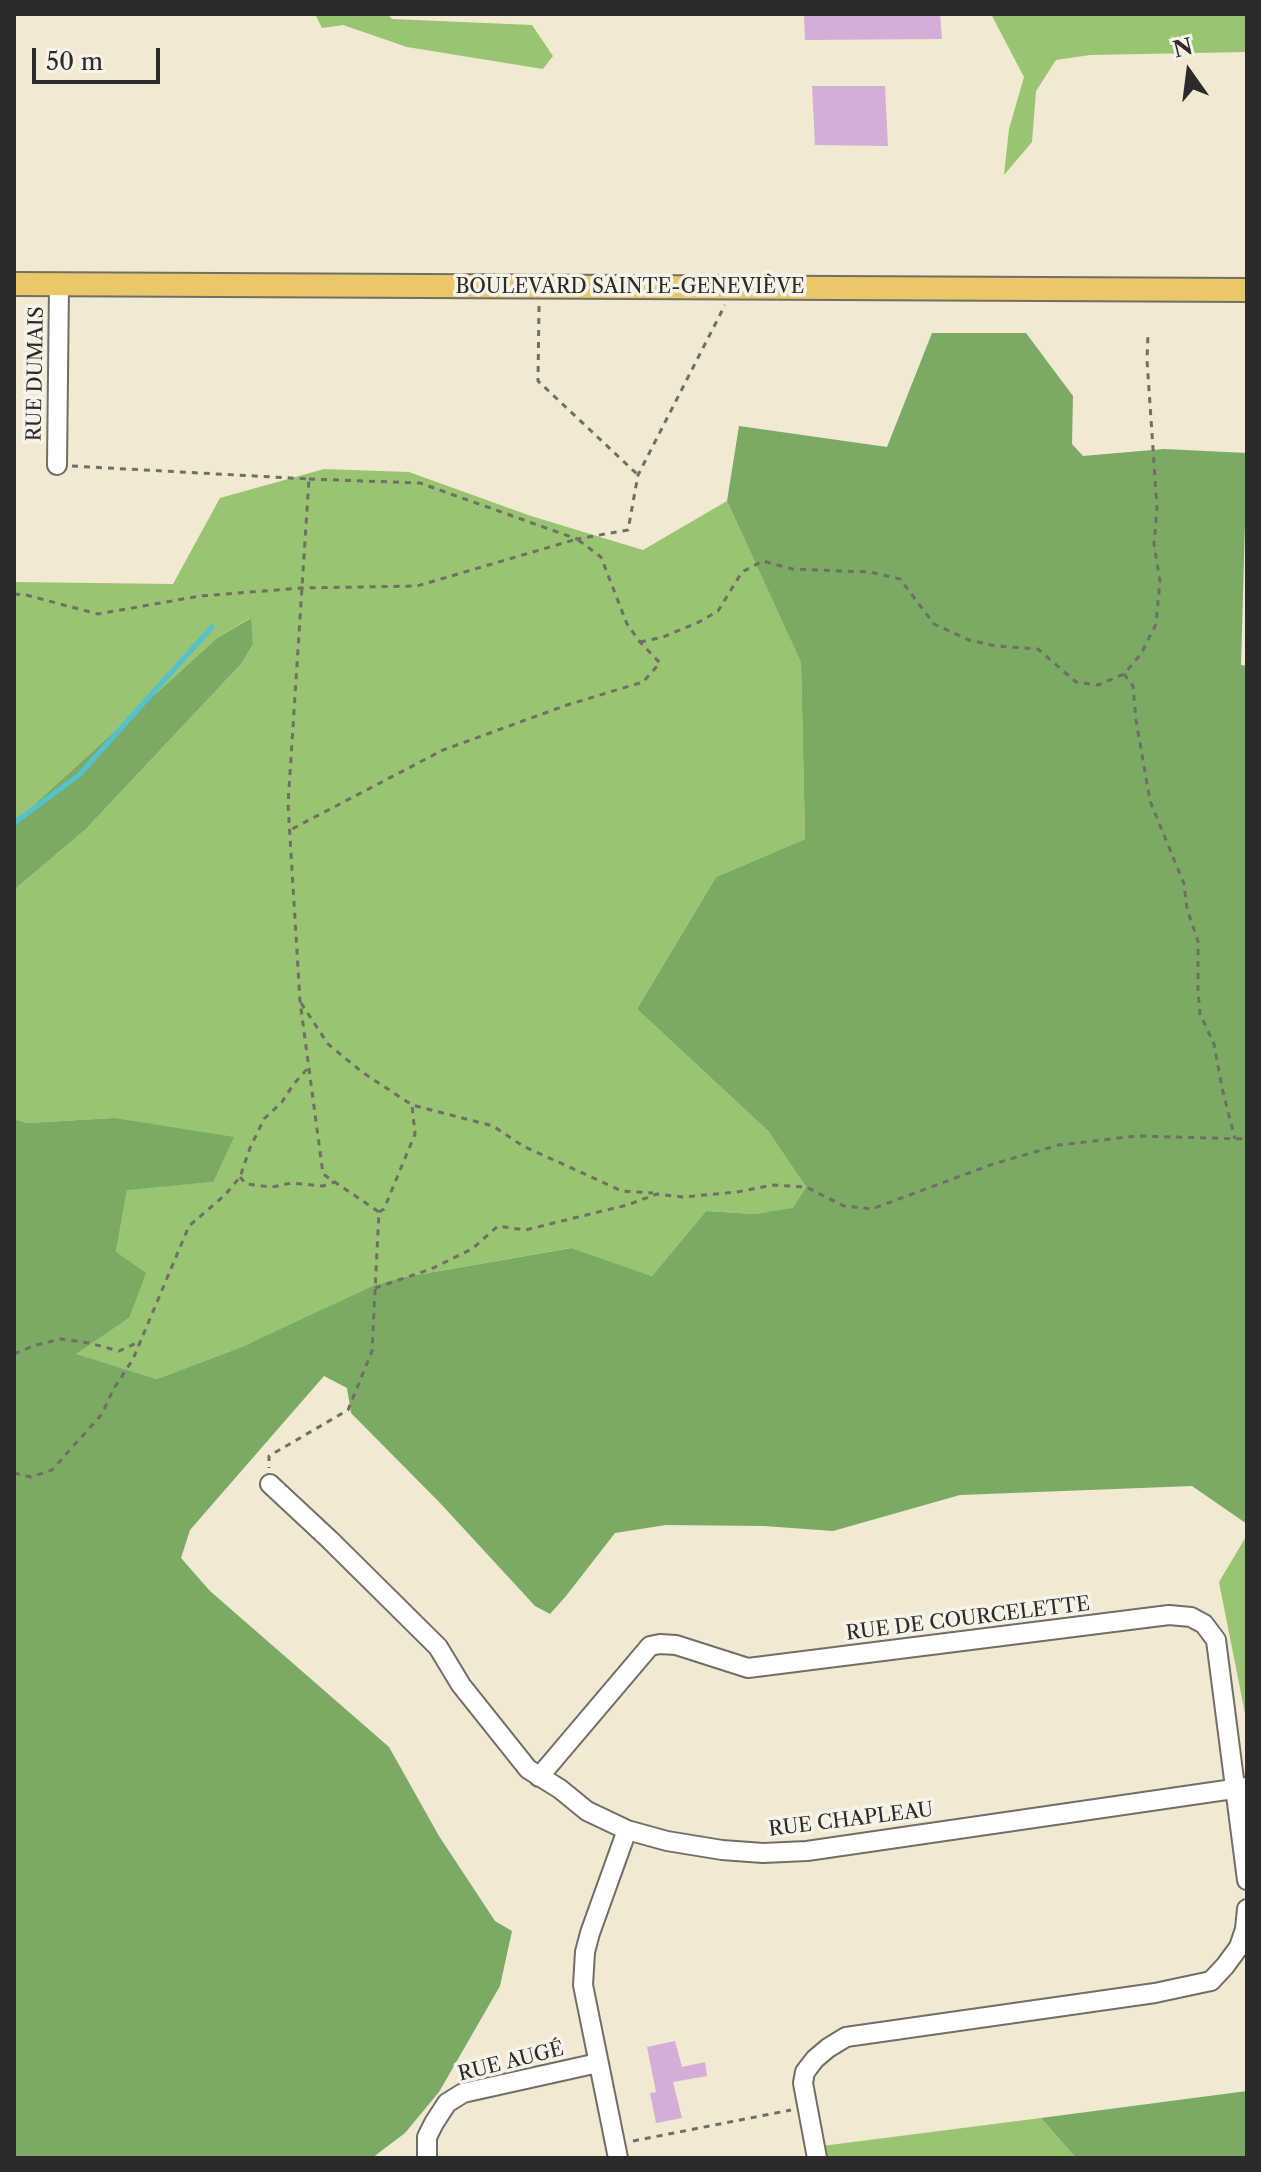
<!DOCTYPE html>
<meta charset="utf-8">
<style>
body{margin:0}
#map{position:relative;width:1261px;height:2172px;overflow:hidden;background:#f1e9d2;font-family:"Libre Caslon Text",serif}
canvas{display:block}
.frame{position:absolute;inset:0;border:16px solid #2b2b2b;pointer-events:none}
.north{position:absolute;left:1149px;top:32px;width:80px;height:80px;-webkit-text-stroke:6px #f7f3e8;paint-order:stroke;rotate:346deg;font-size:22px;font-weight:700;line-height:32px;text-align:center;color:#2b2b2b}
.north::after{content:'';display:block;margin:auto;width:28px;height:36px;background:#2b2b2b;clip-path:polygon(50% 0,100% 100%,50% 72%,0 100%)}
.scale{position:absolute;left:32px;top:48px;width:128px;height:36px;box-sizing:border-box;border:4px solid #2b2b2b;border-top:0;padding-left:10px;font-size:24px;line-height:28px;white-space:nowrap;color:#2b2b2b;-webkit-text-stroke:6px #f7f3e8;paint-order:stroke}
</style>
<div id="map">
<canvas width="1261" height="2172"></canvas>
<div class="frame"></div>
<div class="north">N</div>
<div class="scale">50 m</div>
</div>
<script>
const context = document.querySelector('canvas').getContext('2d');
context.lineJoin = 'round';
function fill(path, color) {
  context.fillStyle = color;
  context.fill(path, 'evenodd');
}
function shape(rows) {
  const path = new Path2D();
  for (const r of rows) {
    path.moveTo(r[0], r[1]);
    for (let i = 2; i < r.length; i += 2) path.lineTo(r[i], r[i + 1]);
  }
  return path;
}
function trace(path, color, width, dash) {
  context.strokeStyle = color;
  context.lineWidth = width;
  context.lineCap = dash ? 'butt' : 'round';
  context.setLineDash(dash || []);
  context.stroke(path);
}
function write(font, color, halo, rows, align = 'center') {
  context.font = font + ' "Libre Caslon Text",serif';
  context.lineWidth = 7;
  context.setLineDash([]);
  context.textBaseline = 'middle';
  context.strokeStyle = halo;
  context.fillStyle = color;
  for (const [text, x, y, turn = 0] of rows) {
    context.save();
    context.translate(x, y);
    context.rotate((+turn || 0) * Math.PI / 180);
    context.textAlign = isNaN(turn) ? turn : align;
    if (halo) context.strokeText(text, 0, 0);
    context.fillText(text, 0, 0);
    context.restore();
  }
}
const green = shape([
 [315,14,388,14,392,19,532,25,553,56,543,69,407,47,343,25,322,28],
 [991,14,1247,14,1247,52,1090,55,1056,60,1036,91,1032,142,1004,175,1009,129,1024,77],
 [324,469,409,472,531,516,643,550,727,501,801,661,805,839,716,877,637,1009,768,1131,806,1187,793,1209,755,1214,706,1211,652,1276,570,1248,405,1277,244,1346,157,1379,75,1354,129,1318,116,1252,127,1189,213,1182,114,1118,27,1123,14,1119,14,890,86,829,242,663,253,644,250,618,217,638,14,823,14,582,173,584,220,498],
 [1247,1535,1247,1724,1219,1582],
 [1041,2118,1076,2158,816,2158,814,2147]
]);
const forest = shape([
 [932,333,1026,333,1073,396,1072,444,1083,456,1164,449,1247,453,1241,665,1247,666,1247,1524,1192,1486,960,1495,833,1531,764,1526,666,1525,615,1533,566,1596,550,1614,535,1606,441,1504,351,1413,347,1388,324,1376,190,1530,181,1558,210,1591,389,1747,439,1836,495,1921,512,1931,500,1986,439,2092,405,2133,372,2158,14,2158,14,1119,27,1123,114,1118,234,1137,213,1182,127,1190,116,1252,146,1273,129,1318,76,1354,157,1379,244,1346,373,1286,405,1277,571,1248,652,1276,706,1211,755,1214,793,1208,806,1187,768,1131,637,1009,716,877,805,839,801,662,727,501,739,426,887,447],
 [251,618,253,644,242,663,86,829,14,890,14,823,217,638],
 [1247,2091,1247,2158,1076,2158,1041,2118]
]);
const stream = shape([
 [14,823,79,775,212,627]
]);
const building = shape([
 [804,14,940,14,942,39,805,40],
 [812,86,885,86,888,146,815,145],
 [675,2041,682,2067,705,2062,707,2076,673,2082,682,2118,656,2123,650,2093,656,2092,647,2047]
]);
const path = shape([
 [539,306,538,381,638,475],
 [72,466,309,479,288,804,300,1001,323,1174,379,1212,372,1351,348,1410,269,1456,269,1468],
 [309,479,420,483,577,539,628,530,638,475,725,305],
 [14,594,26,595,98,614,200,596,302,588,417,586,577,539,601,557,627,624,640,642,660,663,643,682,567,705,443,750,290,830],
 [640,642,663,637,699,622,718,611,742,572,763,561,792,569,870,572,900,579,934,624,969,640,996,646,1038,649,1076,682,1098,685,1124,674,1141,654,1156,624,1160,581,1154,544,1157,508,1147,360,1148,334],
 [1124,674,1133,686,1136,720,1150,801,1184,884,1187,909,1198,941,1198,991,1200,1014,1214,1044,1222,1088,1235,1139],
 [301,1003,328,1044,362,1072,412,1105,493,1126,523,1146,622,1191,653,1193],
 [240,1177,246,1184,272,1187,292,1183,323,1186,335,1182],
 [379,1212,384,1209,415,1134,412,1105],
 [375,1288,431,1269,472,1249,498,1226,525,1230,627,1205,657,1194,683,1197,737,1192,773,1185,806,1187,844,1206,872,1209,993,1164,1059,1145,1136,1136,1247,1139],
 [14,1354,36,1345,61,1339,89,1343,119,1351,141,1341],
 [14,1473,31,1477,52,1470,102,1414,113,1390,133,1359,189,1226,225,1195,240,1177,250,1148,264,1119,282,1102,293,1085,309,1067],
 [633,2141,791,2110]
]);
const minor = shape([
 [57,465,59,285],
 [270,1484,330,1540,438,1647,461,1685,528,1769,560,1789,587,1811,627,1830,667,1841,722,1850,763,1853,807,1851,1247,1787],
 [539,1777,650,1646,660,1644,676,1645,748,1668,1169,1615,1191,1617,1204,1624,1216,1640,1247,1880],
 [427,2158,427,2137,434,2123,447,2103,463,2093,598,2063],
 [618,2158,583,1985,585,1952,590,1933,627,1830],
 [817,2158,803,2083,805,2072,815,2059,828,2048,846,2037,1155,1993,1211,1981,1225,1966,1239,1947,1245,1929,1247,1909]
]);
const major = shape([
 [14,284,1247,290]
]);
const streetNames = [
 ["BOULEVARD SAINTE-GENEVIÈVE",630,287],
 ["RUE DUMAIS",36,374,-89],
 ["RUE DE COURCELETTE",968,1619,-7],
 ["RUE CHAPLEAU",851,1820,-7],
 ["RUE AUGÉ",511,2062,-14]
];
fill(green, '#99c471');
fill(forest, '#7aaa63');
trace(stream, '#55c1cf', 5);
fill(building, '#d3aed7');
trace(minor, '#706e65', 22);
trace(major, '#706e65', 26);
trace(path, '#706e65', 3, [6, 6]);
trace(minor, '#fff', 18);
trace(major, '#eac769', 22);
write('20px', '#2b2b2b', '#f7f3e8', streetNames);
</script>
